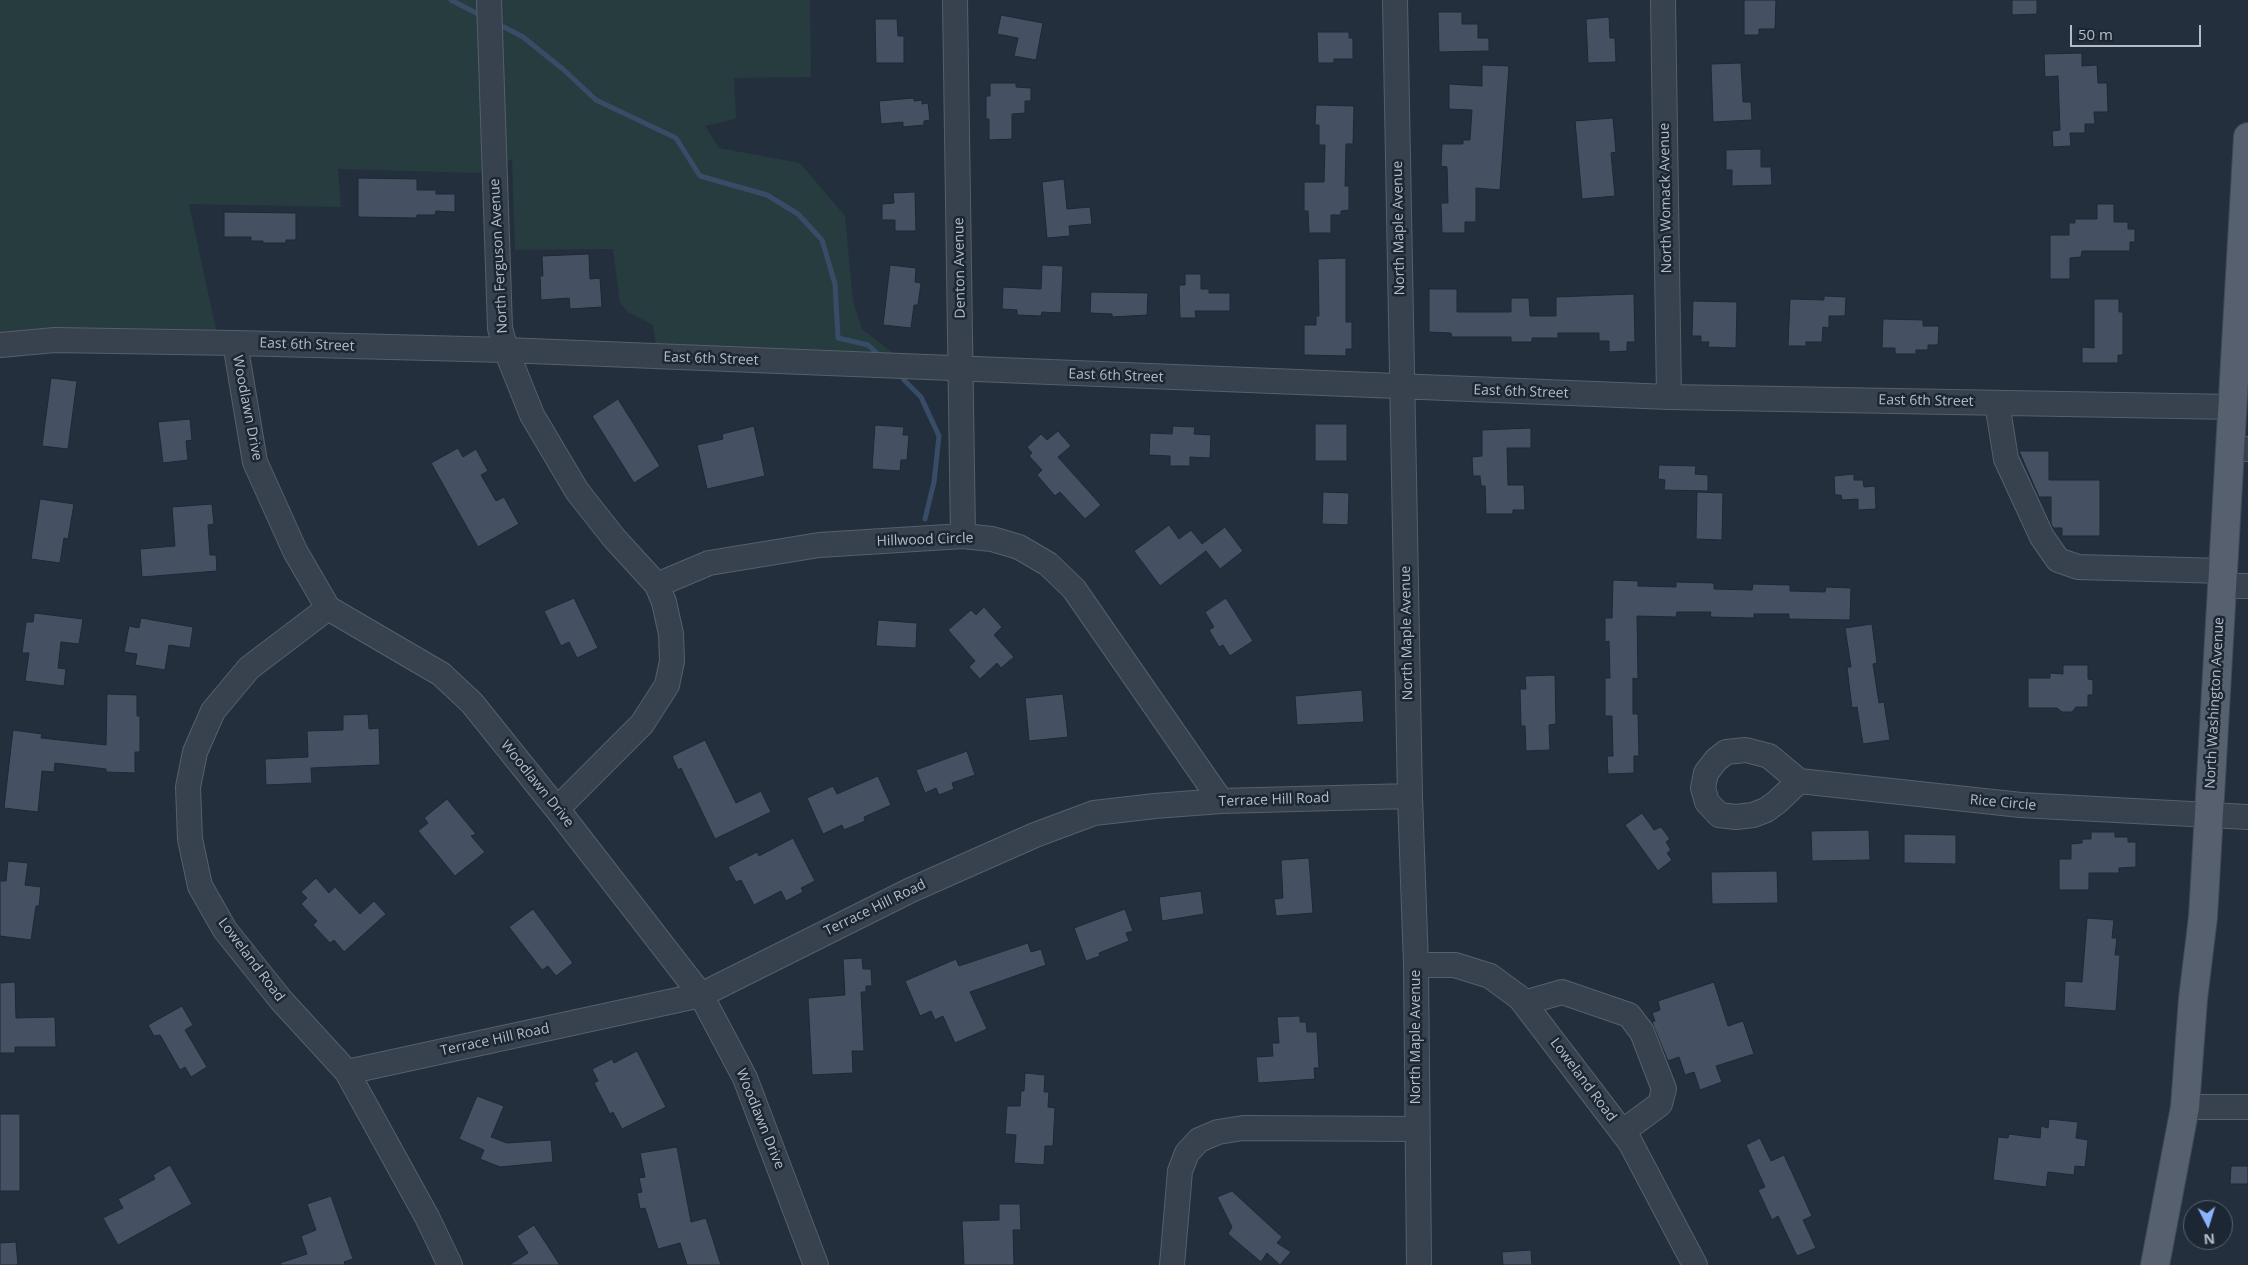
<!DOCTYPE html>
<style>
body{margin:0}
#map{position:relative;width:2248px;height:1265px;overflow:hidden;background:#242f3e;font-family:"Open Sans",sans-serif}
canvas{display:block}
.north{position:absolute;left:2183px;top:1200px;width:50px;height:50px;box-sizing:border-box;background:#1d2633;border:1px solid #59626f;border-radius:50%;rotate:175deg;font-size:14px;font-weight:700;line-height:20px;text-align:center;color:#b4bcc9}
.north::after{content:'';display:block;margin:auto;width:18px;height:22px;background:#8ab4f8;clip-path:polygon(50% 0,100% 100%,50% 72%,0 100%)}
.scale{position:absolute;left:2070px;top:25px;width:131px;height:22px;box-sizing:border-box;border:2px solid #b4bcc9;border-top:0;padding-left:6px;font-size:15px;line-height:18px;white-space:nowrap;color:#b4bcc9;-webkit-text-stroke:4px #1d2633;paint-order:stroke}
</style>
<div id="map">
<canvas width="2248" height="1265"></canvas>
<div class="north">N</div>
<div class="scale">50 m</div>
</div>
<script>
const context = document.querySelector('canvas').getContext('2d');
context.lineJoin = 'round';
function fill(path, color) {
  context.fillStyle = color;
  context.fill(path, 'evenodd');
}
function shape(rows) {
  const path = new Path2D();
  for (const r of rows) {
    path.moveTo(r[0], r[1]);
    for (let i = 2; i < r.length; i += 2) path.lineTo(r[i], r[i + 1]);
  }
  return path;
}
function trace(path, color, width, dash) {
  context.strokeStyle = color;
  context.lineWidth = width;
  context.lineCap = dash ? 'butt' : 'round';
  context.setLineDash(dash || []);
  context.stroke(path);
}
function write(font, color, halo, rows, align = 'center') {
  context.font = font + ' "Open Sans",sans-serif';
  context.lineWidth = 5;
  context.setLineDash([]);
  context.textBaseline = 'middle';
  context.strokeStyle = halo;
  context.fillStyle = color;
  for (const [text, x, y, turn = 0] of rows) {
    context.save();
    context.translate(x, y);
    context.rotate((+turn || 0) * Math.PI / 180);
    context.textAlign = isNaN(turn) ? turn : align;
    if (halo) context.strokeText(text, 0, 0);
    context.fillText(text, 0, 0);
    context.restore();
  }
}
const green = shape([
 [0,0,810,0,811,77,734,78,736,119,705,126,719,148,800,163,845,216,853,301,862,329,898,357,656,346,653,325,628,312,620,303,613,249,515,250,512,159,479,173,338,169,341,207,189,204,217,334,0,339]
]);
const stream = shape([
 [451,0,480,15],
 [504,27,523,37,564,70,596,100,676,138,700,176,767,195,798,214,822,240,835,284,838,338,868,345,878,354],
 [904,380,921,397,939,436,934,482,925,519]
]);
const building = shape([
 [1744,0,1776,0,1775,29,1759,29,1759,35,1744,35,1744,0],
 [2012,0,2037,0,2037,14,2012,15,2012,0],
 [1438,12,1462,12,1462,24,1478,24,1478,38,1489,38,1489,51,1439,52,1438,12],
 [1001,15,1043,23,1036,60,1014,56,1018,38,997,34,1001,15],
 [1609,17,1610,38,1615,38,1616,62,1588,63,1586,19,1609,17],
 [875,19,897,19,898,36,904,36,904,63,876,63,875,19],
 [1317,32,1349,32,1349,38,1353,38,1353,59,1334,59,1334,63,1318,63,1317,32],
 [2082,53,2082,66,2097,65,2098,83,2107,83,2108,112,2094,112,2095,124,2085,124,2085,133,2070,133,2071,146,2053,147,2052,131,2060,130,2058,76,2045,77,2044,54,2082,53],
 [1741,63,1743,102,1751,102,1752,120,1713,122,1711,64,1741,63],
 [1482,65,1509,66,1500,190,1476,188,1476,222,1465,222,1465,233,1442,233,1441,203,1448,203,1447,167,1441,166,1442,144,1463,144,1463,140,1470,140,1472,110,1449,109,1449,84,1482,86,1482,65],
 [990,83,1016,83,1016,87,1031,88,1031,101,1025,101,1025,113,1012,114,1012,139,989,140,989,119,986,119,986,96,990,96,990,83],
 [914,98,914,101,922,100,922,104,928,103,930,120,924,121,924,125,903,127,903,122,881,124,879,101,914,98],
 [1316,105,1354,106,1353,144,1346,144,1345,186,1349,186,1349,210,1341,211,1341,215,1331,215,1331,233,1309,233,1308,211,1304,211,1304,182,1324,182,1325,145,1319,145,1319,125,1315,125,1316,105],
 [1613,118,1616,152,1611,153,1615,196,1582,199,1575,121,1613,118],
 [1761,149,1761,167,1771,167,1772,185,1732,186,1732,170,1726,170,1726,150,1761,149],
 [358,178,417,179,417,190,436,190,436,194,455,194,455,212,436,211,435,215,417,215,416,218,358,217,358,178],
 [1064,179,1067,209,1090,207,1092,224,1069,226,1070,236,1047,238,1042,182,1064,179],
 [915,192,916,231,895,231,895,220,882,220,882,204,894,203,893,193,915,192],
 [2097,204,2114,204,2114,222,2128,222,2128,229,2135,229,2135,242,2130,242,2130,251,2082,251,2081,257,2070,258,2070,279,2050,279,2050,235,2069,235,2069,223,2075,223,2075,219,2097,219,2097,204],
 [224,212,296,213,296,240,286,240,286,243,263,243,263,241,251,241,251,237,224,237,224,212],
 [589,254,590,279,600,278,602,307,570,309,569,298,541,300,540,276,543,276,542,256,589,254],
 [1346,258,1346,322,1352,322,1352,349,1346,349,1346,356,1304,355,1304,325,1316,325,1316,316,1319,316,1318,259,1346,258],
 [890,265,916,268,915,282,921,283,918,305,914,305,911,328,883,325,890,265],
 [1042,265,1063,266,1061,313,1042,312,1041,316,1017,315,1017,310,1002,309,1003,287,1041,289,1042,265],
 [1185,274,1201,274,1201,289,1209,289,1209,293,1230,293,1230,311,1195,311,1196,318,1180,318,1179,285,1185,285,1185,274],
 [1429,289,1457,289,1457,312,1511,312,1511,298,1529,298,1530,316,1556,316,1556,297,1634,294,1635,342,1627,342,1627,351,1609,352,1609,341,1599,341,1599,333,1558,333,1558,338,1532,338,1532,342,1511,342,1511,337,1452,337,1451,333,1429,332,1429,289],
 [1091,292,1148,293,1147,315,1112,317,1112,314,1090,313,1091,292],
 [1824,296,1846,297,1845,316,1829,316,1829,328,1823,327,1822,342,1806,342,1806,346,1788,346,1790,299,1824,300,1824,296],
 [2094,299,2119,299,2119,312,2123,312,2123,355,2118,355,2118,363,2082,363,2082,347,2094,348,2094,299],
 [1693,301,1737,302,1736,348,1708,347,1709,342,1701,342,1701,336,1692,336,1693,301],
 [1883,319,1923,320,1923,326,1939,326,1938,345,1928,345,1928,350,1916,350,1916,354,1895,354,1895,348,1882,348,1883,319],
 [51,378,77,381,68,449,42,446,51,378],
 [618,399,660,466,634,483,592,416,618,399],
 [190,419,192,440,186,441,188,460,163,463,158,422,190,419],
 [1315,424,1347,424,1347,461,1315,461,1315,424],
 [875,425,904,427,903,435,909,435,907,460,901,460,900,471,872,469,875,425],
 [754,426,765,476,707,489,697,445,723,439,722,434,754,426],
 [1173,426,1195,427,1194,434,1211,435,1210,458,1190,457,1190,466,1170,466,1170,456,1149,455,1150,433,1172,434,1173,426],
 [1531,428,1531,448,1507,448,1508,485,1524,485,1525,510,1513,510,1513,514,1486,514,1485,486,1481,486,1480,476,1473,476,1472,457,1482,456,1482,430,1531,428],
 [1058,431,1071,446,1058,457,1101,505,1085,519,1060,492,1055,496,1037,475,1042,470,1029,456,1032,453,1027,447,1041,434,1047,440,1058,431],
 [458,448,463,457,476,449,488,471,481,475,496,501,504,497,519,524,478,547,431,463,458,448],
 [2019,451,2049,451,2049,480,2100,480,2100,536,2062,536,2062,528,2053,528,2051,523,2051,497,2039,497,2019,451],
 [1659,465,1696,466,1695,474,1708,475,1708,491,1664,490,1665,480,1658,479,1659,465],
 [1854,474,1854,480,1863,480,1864,487,1875,486,1876,509,1858,510,1858,499,1842,500,1841,495,1835,495,1834,476,1854,474],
 [1323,492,1349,493,1348,525,1322,524,1323,492],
 [1697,492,1723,493,1722,540,1696,539,1697,492],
 [40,499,74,504,68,539,64,538,60,563,31,559,40,499],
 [212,504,214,524,208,525,210,555,216,555,217,571,142,577,140,549,175,546,172,507,212,504],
 [1169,525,1179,539,1191,530,1202,544,1225,527,1243,551,1220,569,1206,551,1160,586,1134,551,1169,525],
 [1613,580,1638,581,1638,586,1676,587,1676,582,1714,583,1714,589,1752,590,1753,584,1790,585,1790,591,1825,592,1826,587,1851,588,1850,620,1789,619,1789,614,1754,614,1754,618,1710,617,1711,612,1677,612,1676,617,1637,616,1638,679,1633,678,1633,714,1638,714,1639,756,1634,756,1634,773,1608,774,1607,756,1613,756,1612,716,1605,716,1605,678,1610,678,1609,641,1605,642,1605,618,1612,618,1613,580],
 [574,598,598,648,577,658,569,642,561,646,544,611,574,598],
 [1226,598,1253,641,1230,656,1223,645,1219,647,1209,630,1214,627,1205,612,1226,598],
 [984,607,1002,627,994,635,1014,657,1001,668,997,663,980,679,969,667,975,661,948,630,971,610,976,615,984,607],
 [34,613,83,619,79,644,61,642,58,668,66,669,64,686,25,681,29,653,22,653,26,622,33,622,34,613],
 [141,618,193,627,190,648,169,645,165,670,135,665,137,654,124,652,129,626,139,628,141,618],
 [878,620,917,623,916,648,876,646,878,620],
 [1872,624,1877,663,1873,664,1879,703,1884,702,1890,740,1863,744,1857,707,1852,708,1847,667,1851,667,1845,628,1872,624],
 [2063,665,2088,665,2088,679,2093,680,2093,695,2088,695,2088,707,2076,707,2072,712,2062,712,2057,708,2028,708,2028,678,2050,678,2050,673,2063,674,2063,665],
 [1555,675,1556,724,1549,725,1550,750,1526,751,1525,726,1521,726,1520,689,1526,689,1525,676,1555,675],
 [1362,690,1364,722,1297,725,1295,696,1362,690],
 [107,694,137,695,137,716,140,716,140,752,135,752,135,773,106,772,106,769,55,763,54,772,42,771,38,812,4,808,13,730,42,734,41,738,106,745,107,694],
 [1063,694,1068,737,1029,741,1025,698,1063,694],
 [368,714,369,729,379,728,380,765,311,768,312,783,266,785,265,759,308,757,307,731,343,730,343,715,368,714],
 [705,740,736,803,761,791,771,812,715,839,681,768,678,770,672,756,705,740],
 [967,751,975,775,952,783,954,789,939,795,936,788,925,793,916,770,967,751],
 [878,776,891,805,864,817,865,821,844,830,842,825,823,834,807,798,833,786,837,794,878,776],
 [447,799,476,834,471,836,485,852,455,876,418,831,428,823,424,818,447,799],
 [1642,813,1654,830,1661,827,1670,839,1666,842,1671,850,1667,853,1672,860,1658,871,1625,825,1642,813],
 [1869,830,1870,860,1812,861,1811,831,1869,830],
 [2091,832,2115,832,2115,837,2128,837,2128,842,2136,842,2136,867,2119,868,2119,873,2089,873,2089,890,2059,890,2059,859,2071,859,2071,844,2082,843,2082,839,2091,839,2091,832],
 [1904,834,1956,835,1956,864,1904,863,1904,834],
 [793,838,815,881,801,888,803,892,786,901,781,891,754,905,741,880,736,882,728,867,757,852,759,856,793,838],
 [1309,858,1313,913,1276,916,1274,899,1283,898,1281,860,1309,858],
 [8,861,28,863,25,885,41,887,39,906,36,906,31,940,0,936,0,881,6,881,8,861],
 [1777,871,1778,903,1712,904,1711,872,1777,871],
 [316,878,329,893,335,887,360,914,374,901,386,914,344,952,334,940,330,943,313,925,317,921,301,904,307,898,301,892,316,878],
 [1201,891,1204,914,1162,921,1159,897,1201,891],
 [533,909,573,963,556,976,548,966,542,970,509,927,533,909],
 [1125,909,1133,931,1126,933,1129,941,1099,953,1100,956,1086,961,1074,928,1125,909],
 [2087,918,2114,920,2112,938,2117,938,2115,955,2120,955,2116,1011,2064,1007,2065,981,2082,982,2087,918],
 [1028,943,1031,952,1041,949,1046,965,970,992,987,1029,955,1043,943,1016,935,1020,931,1011,920,1016,905,981,956,959,959,966,1028,943],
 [862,958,863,969,871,969,872,986,866,986,866,992,861,992,864,1051,852,1051,853,1073,812,1075,808,998,845,995,843,959,862,958],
 [15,982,16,1018,55,1017,56,1047,15,1047,15,1053,0,1053,0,983,15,982],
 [1714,982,1728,1026,1743,1021,1754,1054,1716,1066,1722,1082,1700,1090,1694,1072,1685,1075,1679,1057,1668,1061,1652,1022,1655,1021,1652,1013,1660,1010,1658,1001,1714,982],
 [182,1006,193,1025,185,1030,207,1067,191,1077,185,1067,180,1070,160,1035,154,1036,148,1025,182,1006],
 [1300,1016,1300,1022,1306,1022,1307,1032,1317,1032,1319,1068,1314,1068,1315,1079,1258,1083,1256,1057,1273,1056,1272,1043,1279,1043,1277,1017,1300,1016],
 [637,1051,666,1107,622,1129,613,1112,610,1114,594,1083,598,1081,592,1069,612,1059,614,1063,637,1051],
 [1025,1073,1045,1075,1044,1092,1049,1092,1048,1107,1055,1108,1053,1146,1045,1146,1044,1165,1014,1163,1016,1135,1005,1134,1007,1106,1020,1106,1021,1091,1024,1091,1025,1073],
 [477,1096,504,1106,491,1137,507,1143,551,1140,553,1162,500,1167,480,1159,484,1150,459,1139,477,1096],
 [0,1114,20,1114,20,1191,0,1191,0,1114],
 [2049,1119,2078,1122,2076,1138,2088,1140,2085,1167,2075,1166,2074,1175,2048,1172,2046,1187,1993,1180,1998,1137,2008,1138,2009,1134,2040,1138,2041,1126,2048,1128,2049,1119],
 [1760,1138,1771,1161,1784,1155,1812,1216,1803,1220,1816,1248,1797,1256,1778,1216,1772,1220,1758,1190,1765,1187,1746,1145,1760,1138],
 [677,1147,691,1222,706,1218,721,1265,687,1265,680,1243,658,1249,645,1208,640,1209,637,1193,642,1192,639,1178,645,1177,640,1153,677,1147],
 [170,1165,192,1204,118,1245,103,1218,123,1208,118,1199,155,1179,153,1175,170,1165],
 [2231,1166,2248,1166,2248,1184,2230,1184,2231,1166],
 [1232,1191,1282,1237,1277,1243,1291,1252,1280,1265,1267,1253,1261,1262,1228,1234,1232,1227,1217,1197,1232,1191],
 [331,1196,353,1259,344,1262,345,1265,281,1265,280,1263,307,1254,301,1236,316,1230,307,1204,331,1196],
 [999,1204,1020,1204,1021,1230,1013,1230,1014,1265,964,1265,962,1221,999,1220,999,1204],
 [534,1225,560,1265,509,1265,528,1253,517,1236,534,1225],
 [16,1242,18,1265,0,1265,0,1243,16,1242],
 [1531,1250,1532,1265,1503,1265,1502,1252,1531,1250]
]);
const minor = shape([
 [489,0,500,328,506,350,532,415,577,491,614,538,657,585,664,602,671,634,672,661,667,685,642,724,557,809],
 [955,0,963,536],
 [1395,0,1410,796,1416,965,1419,1265],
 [1663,0,1669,397],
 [235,343,255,462,295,551,328,608,441,674,472,703,557,809,701,995,745,1078,816,1265],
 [0,345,55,340,235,343,506,350,1669,397,2233,407],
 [1997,403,2006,459,2042,537,2058,560,2078,567,2223,571],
 [2230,448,2248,449],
 [657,585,709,563,819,545,963,536,992,539,1019,547,1048,564,1074,589,1221,801],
 [2222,586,2248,586],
 [328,608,249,668,213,711,195,752,188,787,190,839,200,886,225,930,281,1000,347,1072,427,1217,450,1265],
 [1799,781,1777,802,1766,810,1753,815,1736,817,1719,815,1707,802,1703,788,1706,773,1716,760,1726,752,1746,750,1769,756,1799,781,2021,805,2248,817],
 [1416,965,1455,965,1490,976,1520,998,1630,1142,1695,1265],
 [1524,1003,1562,992,1629,1015,1642,1032,1664,1089,1660,1104,1622,1132],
 [347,1072,701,995,911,890,1035,835,1094,813,1155,806,1221,801,1410,796],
 [2185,1107,2248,1107],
 [1172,1265,1180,1171,1187,1153,1199,1140,1218,1132,1243,1128,1416,1129]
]);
const major = shape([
 [2155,1265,2185,1107,2193,999,2203,917,2248,137]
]);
const streetNames = [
 ["North Womack Avenue",1666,198,-91],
 ["North Maple Avenue",1399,228,-91],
 ["North Ferguson Avenue",499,256,-93],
 ["Denton Avenue",960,268,-91],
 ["East 6th Street",307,345,2],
 ["East 6th Street",711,359,2],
 ["East 6th Street",1116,376,2],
 ["East 6th Street",1521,392,2],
 ["East 6th Street",1926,401,1],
 ["Woodlawn Drive",247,408,79],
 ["Hillwood Circle",925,540,-2],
 ["North Maple Avenue",1407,633,-91],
 ["North Washington Avenue",2215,703,-87],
 ["Woodlawn Drive",537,784,51],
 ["Terrace Hill Road",1274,800,-2],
 ["Rice Circle",2003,803,5],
 ["Terrace Hill Road",875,908,-26],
 ["Loweland Road",251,960,53],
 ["North Maple Avenue",1416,1037,-90],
 ["Terrace Hill Road",495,1040,-12],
 ["Loweland Road",1583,1080,53],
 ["Woodlawn Drive",760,1119,68]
];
fill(green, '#263c3f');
trace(stream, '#394c67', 5);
fill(building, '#455162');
trace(building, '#1f2835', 1);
trace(minor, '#565f6c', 26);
trace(major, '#414a57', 30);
trace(minor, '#38414e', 24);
trace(major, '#56606e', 28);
write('14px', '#b4bcc9', '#1d2633', streetNames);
</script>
